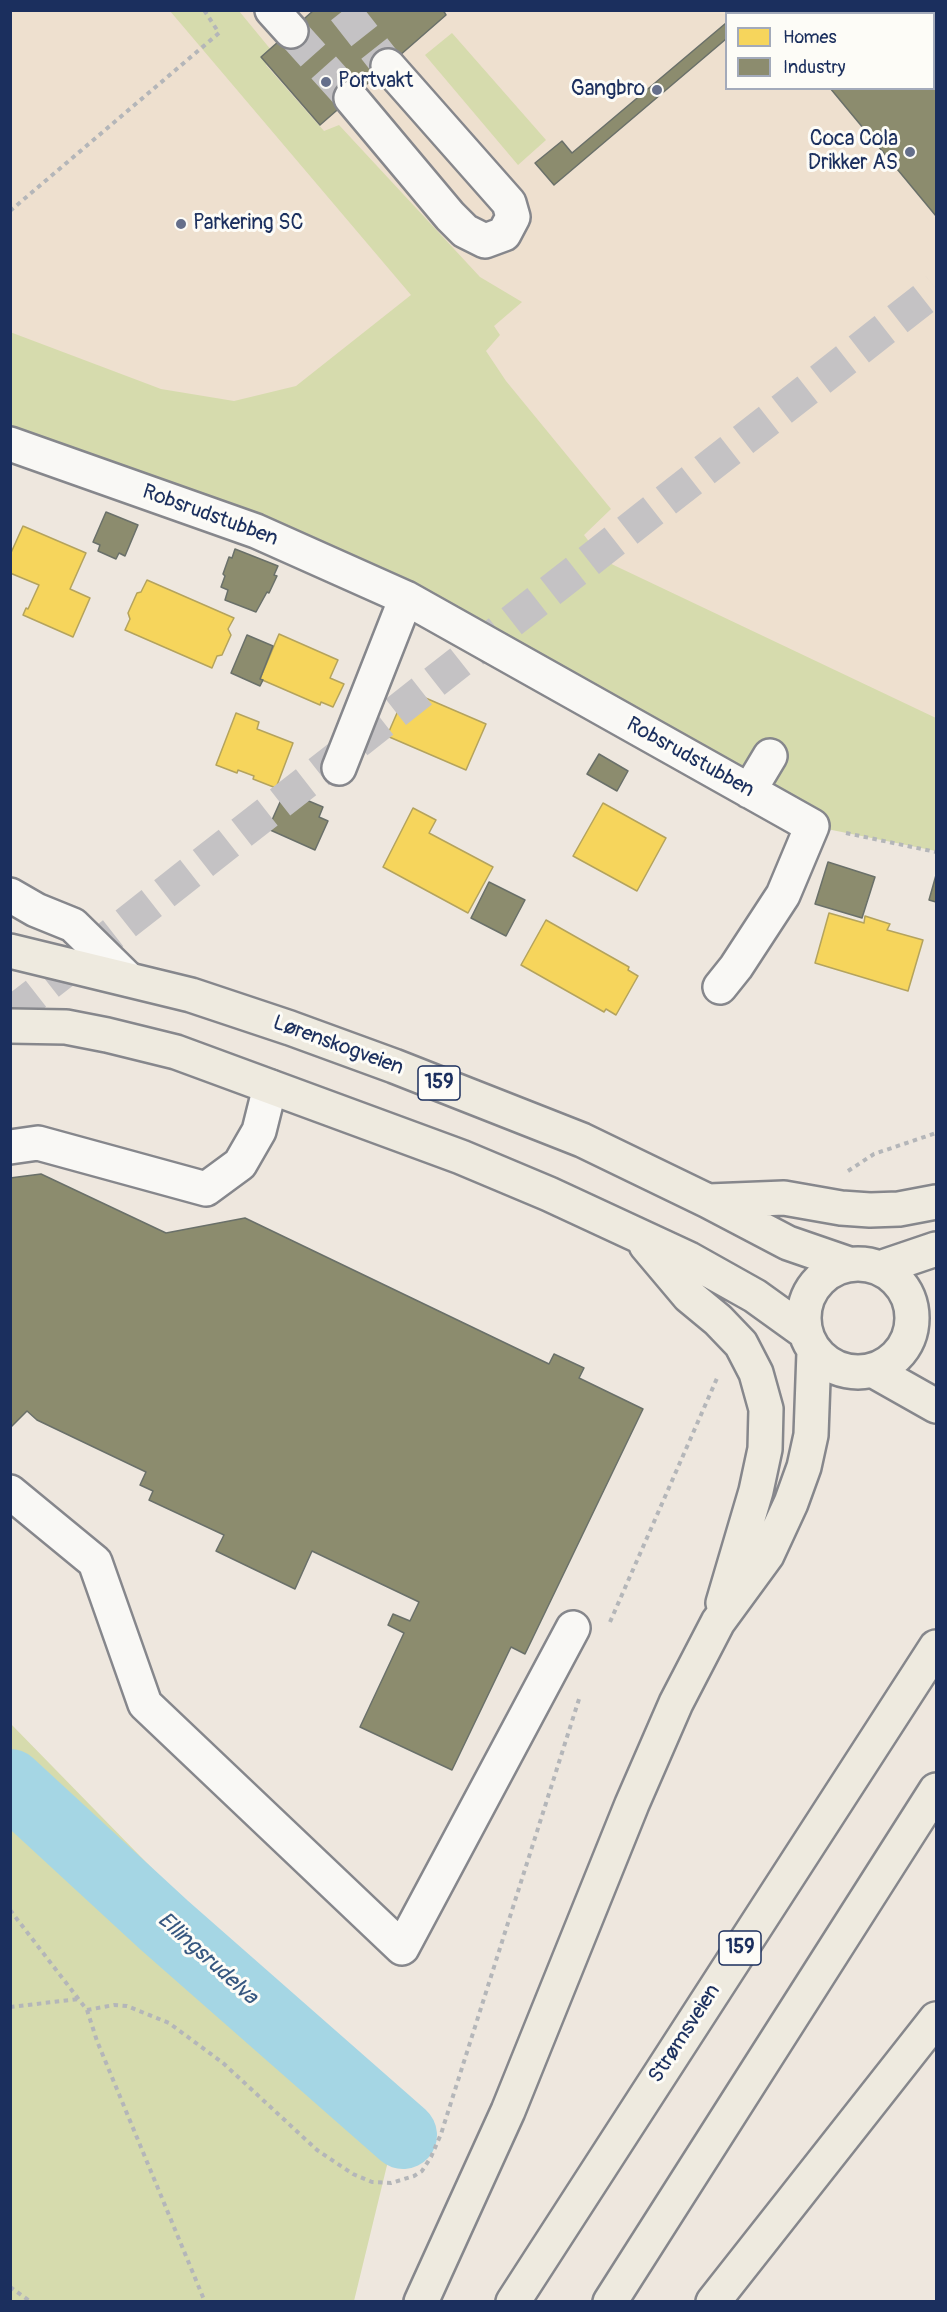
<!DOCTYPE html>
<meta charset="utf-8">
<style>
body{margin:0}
#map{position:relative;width:947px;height:2312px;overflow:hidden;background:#eee7de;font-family:Pangolin,sans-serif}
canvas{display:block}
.frame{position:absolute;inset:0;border:12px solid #1b2f5e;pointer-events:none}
.legend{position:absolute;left:725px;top:12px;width:210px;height:78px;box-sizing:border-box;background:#fdfcf7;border:2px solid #a3aaba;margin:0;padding:8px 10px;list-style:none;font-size:18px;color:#1b2f5e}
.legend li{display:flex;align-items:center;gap:12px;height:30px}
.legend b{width:30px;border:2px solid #a3aaba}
</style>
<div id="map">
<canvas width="947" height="2312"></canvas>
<div class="frame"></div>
<ul class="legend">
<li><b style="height:16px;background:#f6d55c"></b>Homes</li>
<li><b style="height:16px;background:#8c8c6e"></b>Industry</li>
</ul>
</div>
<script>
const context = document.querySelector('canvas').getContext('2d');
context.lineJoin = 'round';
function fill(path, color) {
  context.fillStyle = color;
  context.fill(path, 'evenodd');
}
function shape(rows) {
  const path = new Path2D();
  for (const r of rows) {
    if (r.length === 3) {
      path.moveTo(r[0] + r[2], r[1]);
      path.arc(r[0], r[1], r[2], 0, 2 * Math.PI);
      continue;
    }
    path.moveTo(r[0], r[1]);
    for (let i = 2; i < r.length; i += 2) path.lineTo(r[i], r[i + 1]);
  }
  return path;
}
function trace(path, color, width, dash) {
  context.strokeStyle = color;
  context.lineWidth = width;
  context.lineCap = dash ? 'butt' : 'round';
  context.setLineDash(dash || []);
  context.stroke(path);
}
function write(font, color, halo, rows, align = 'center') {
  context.font = font + ' Pangolin,sans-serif';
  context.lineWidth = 6;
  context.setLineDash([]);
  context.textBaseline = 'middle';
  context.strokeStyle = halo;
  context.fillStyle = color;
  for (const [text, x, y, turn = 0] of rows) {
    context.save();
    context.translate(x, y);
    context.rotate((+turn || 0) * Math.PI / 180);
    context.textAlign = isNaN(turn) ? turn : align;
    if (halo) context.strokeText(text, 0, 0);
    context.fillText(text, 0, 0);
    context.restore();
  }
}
const built = shape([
 [10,11,936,11,936,838,253,543,11,447],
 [726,14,934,14,934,88,726,88]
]);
const green = shape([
 [170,11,239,11,276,56,266,65,324,131,339,125,480,277,522,302,494,326,500,335,486,351,506,381,611,509,584,535,603,560,936,718,936,851,812,826,249,534,11,445,10,332,161,389,234,401,296,386,411,295],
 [452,33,546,140,518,165,425,55],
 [10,1723,398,2120,354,2301,11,2301]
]);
const homes = shape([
 [23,526,86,553,70,589,90,598,73,637,23,615,26,608,28,609,39,585,10,573,10,555,23,526],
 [147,580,234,618,228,629,231,635,222,655,217,656,212,668,125,630,130,619,128,613,137,593,141,592,147,580],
 [279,634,338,660,330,678,344,684,333,707,321,702,320,705,260,679,279,634],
 [407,690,486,724,466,770,387,736,407,690],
 [236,713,259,722,257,729,293,743,276,788,253,779,254,776,238,770,237,773,216,765,236,713],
 [603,803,666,838,637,891,573,856,603,803],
 [413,808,436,820,429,833,493,867,468,913,383,867,413,808],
 [829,913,864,923,865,916,890,924,887,930,923,940,908,991,815,963,829,913],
 [546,920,629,967,628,970,638,976,616,1015,606,1009,604,1012,521,965,546,920]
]);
const industry = shape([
 [314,10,443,10,446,15,320,125,261,57,314,10],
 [741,10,760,10,757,14,737,14,741,10],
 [765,10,936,10,936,216,830,88,934,88,934,14,768,14,765,10],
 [726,23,726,39,554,185,535,163,562,141,572,153,726,23],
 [106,512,138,525,125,556,119,553,116,559,98,551,100,545,93,542,106,512],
 [235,549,278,566,274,575,277,576,269,593,267,592,256,612,225,600,228,590,221,587,225,576,223,574,229,557,232,558,235,549],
 [247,635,273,646,260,679,263,680,260,686,231,673,247,635],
 [599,754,628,771,617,791,587,774,599,754],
 [285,791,323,807,319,817,328,821,315,850,268,829,285,791],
 [828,862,875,877,862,918,815,904,828,862],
 [936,875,936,902,929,900,936,875],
 [489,882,525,900,506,936,471,918,489,882],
 [41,1174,166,1233,245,1218,549,1364,554,1354,584,1368,579,1378,643,1409,525,1654,511,1647,452,1770,360,1727,404,1633,388,1625,393,1614,410,1621,419,1602,312,1551,295,1589,216,1551,224,1535,149,1500,153,1491,140,1485,146,1472,37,1420,27,1411,10,1428,10,1178,41,1174]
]);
const river = shape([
 [10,1783,164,1925,403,2135]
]);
const minorTunnel = shape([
 [344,10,388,66],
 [291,31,351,98],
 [10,1014,936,289]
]);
const path = shape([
 [10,211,219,33,204,10],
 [846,833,936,852],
 [848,1171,874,1154,936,1133],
 [610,1622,718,1376],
 [10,1910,87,2010,97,2041,205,2302],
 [10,2007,79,1999],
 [87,2010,114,2005,127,2006,169,2023,223,2063,317,2150,353,2174,372,2182,391,2183,414,2176,422,2171,431,2157,441,2134,580,1696],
 [10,2287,31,2302]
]);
const minor = shape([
 [272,10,291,31],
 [351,98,450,216,465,231,485,241,504,234,513,217,509,203,388,66],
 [10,444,256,531,406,598,812,826,783,895,736,967,720,987],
 [339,768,406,598],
 [749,791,770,756],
 [10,895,36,910,73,925,128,979],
 [10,1147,38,1143,206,1189,240,1164,259,1131,270,1087],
 [10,1492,95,1562,145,1704,402,1948,573,1628]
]);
const highway = shape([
 [10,951,191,995,290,1028,394,1066,582,1140,708,1201,788,1243,849,1264],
 [10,1026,66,1027,107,1035,176,1052,461,1157,549,1194,689,1259,755,1296,805,1332],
 [709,1201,784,1198,841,1208,870,1210,899,1209,936,1202],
 [646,1245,689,1296,718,1320,741,1344,756,1373,766,1409,765,1449,756,1491,723,1603],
 [858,1318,54],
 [880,1268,936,1249],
 [874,1371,936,1406],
 [421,2302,508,2111,632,1804,676,1703,718,1622,767,1555,791,1503,804,1467,811,1435,814,1352],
 [513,2302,936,1647],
 [610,2302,936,1790],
 [713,2302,936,2019]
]);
const markers = [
 [326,82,6,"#656f8b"],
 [657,90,6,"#656f8b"],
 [910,152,6,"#656f8b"],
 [181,224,6,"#656f8b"]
];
const shields = [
 [439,1083,42],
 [740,1948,42]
];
const shieldNames = [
 ["159",439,1083],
 ["159",740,1948]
];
const poiNames = [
 ["Portvakt",338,82],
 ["Gangbro",645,90,"right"],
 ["Coca Cola",898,140,"right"],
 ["Drikker AS",898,164,"right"],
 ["Parkering SC",193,224]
];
const streetNames = [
 ["Robsrudstubben",210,516,20],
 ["Robsrudstubben",690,758,29],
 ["Lørenskogveien",338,1046,20],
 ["Strømsveien",685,2034,-57]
];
const waterNames = [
 ["Ellingsrudelva",207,1959,42]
];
fill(built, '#eee0cf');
fill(green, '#d6dbad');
fill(homes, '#f6d55c');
trace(homes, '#b4a35d', 1.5);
fill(industry, '#8c8c6e');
trace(industry, '#6a7069', 1.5);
trace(river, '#a5d6e4', 68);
trace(minorTunnel, '#c4c2c4', 33, [33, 16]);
trace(minor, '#86878c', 38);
trace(highway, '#86878c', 38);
trace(path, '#b4b6b9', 4, [4.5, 4.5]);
trace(minor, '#f9f8f5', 33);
trace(highway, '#eeeadf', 33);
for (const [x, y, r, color] of markers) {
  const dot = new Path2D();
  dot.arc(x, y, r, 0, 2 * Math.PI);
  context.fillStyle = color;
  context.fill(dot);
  trace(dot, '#fdfcf7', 2);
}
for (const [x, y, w] of shields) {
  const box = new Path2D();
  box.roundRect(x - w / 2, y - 17, w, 34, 4.5);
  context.fillStyle = '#fdfcf7';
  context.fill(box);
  trace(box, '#1b2f5e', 1.5);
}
write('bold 20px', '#1b2f5e', null, shieldNames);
write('21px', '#1b2f5e', '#fdfcf7', poiNames, 'left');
write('21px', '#1b2f5e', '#fdfcf7', streetNames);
write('italic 22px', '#365780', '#fdfcf7', waterNames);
</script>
